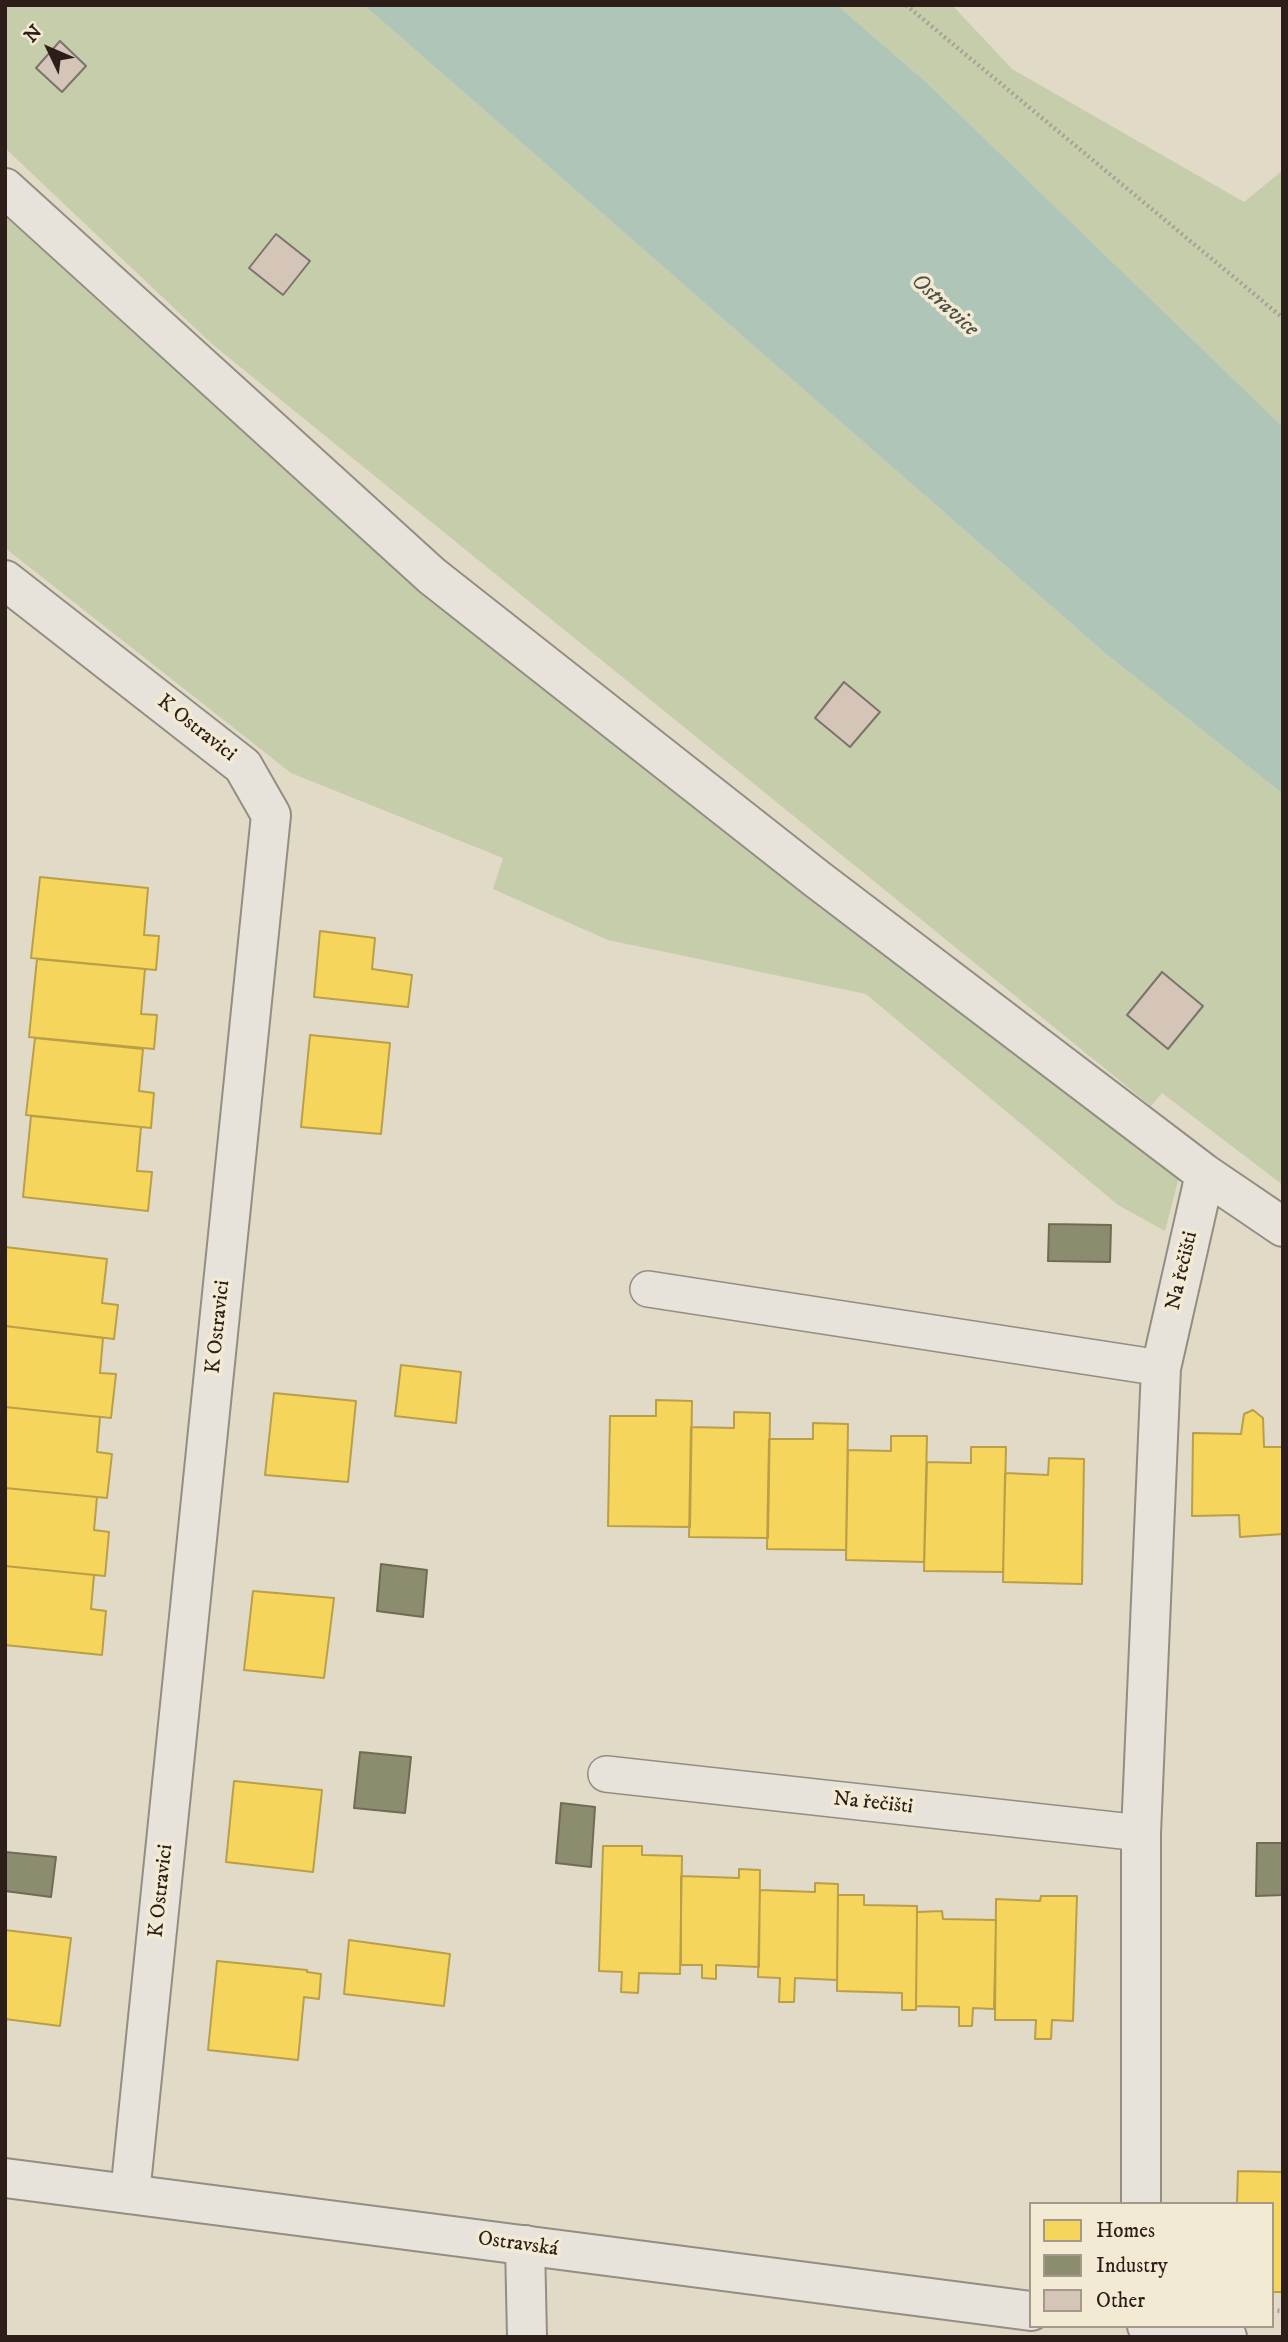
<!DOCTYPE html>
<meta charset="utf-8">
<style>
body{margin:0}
#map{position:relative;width:1288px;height:2342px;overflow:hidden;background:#e0dac6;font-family:"IM FELL DW Pica",serif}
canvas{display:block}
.frame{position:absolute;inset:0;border:7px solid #2d1e19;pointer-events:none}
.legend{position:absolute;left:1029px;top:2202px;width:245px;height:126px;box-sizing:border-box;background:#f2ead3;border:2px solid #a39889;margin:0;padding:9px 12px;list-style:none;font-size:21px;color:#2d1e19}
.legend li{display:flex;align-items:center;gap:14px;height:35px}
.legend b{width:35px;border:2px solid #a39889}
.north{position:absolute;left:14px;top:14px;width:70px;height:70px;-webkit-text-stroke:5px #f2ead3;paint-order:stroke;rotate:314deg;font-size:19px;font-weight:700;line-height:28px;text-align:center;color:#2d1e19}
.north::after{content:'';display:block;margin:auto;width:24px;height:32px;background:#2d1e19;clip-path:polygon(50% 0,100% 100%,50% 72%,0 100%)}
</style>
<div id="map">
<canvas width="1288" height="2342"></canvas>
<div class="frame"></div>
<ul class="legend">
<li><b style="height:19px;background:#f6d55c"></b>Homes</li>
<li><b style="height:19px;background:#8c8c6e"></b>Industry</li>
<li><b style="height:19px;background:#d5c5b8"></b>Other</li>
</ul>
<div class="north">N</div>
</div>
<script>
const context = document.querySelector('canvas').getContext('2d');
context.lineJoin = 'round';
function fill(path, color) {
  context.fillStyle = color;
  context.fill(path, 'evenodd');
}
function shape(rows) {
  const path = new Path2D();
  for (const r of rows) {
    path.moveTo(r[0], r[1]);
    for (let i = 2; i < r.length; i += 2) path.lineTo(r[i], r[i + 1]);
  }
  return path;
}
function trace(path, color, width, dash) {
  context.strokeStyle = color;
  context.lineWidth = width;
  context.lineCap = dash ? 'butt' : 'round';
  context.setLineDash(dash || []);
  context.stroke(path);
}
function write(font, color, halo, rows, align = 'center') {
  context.font = font + ' "IM FELL DW Pica",serif';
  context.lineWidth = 7;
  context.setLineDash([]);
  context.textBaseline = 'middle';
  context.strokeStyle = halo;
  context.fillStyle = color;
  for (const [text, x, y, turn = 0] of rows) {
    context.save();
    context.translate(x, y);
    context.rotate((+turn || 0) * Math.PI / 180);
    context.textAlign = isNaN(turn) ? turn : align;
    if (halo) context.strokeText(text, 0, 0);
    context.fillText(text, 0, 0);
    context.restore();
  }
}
const green = shape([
 [5,5,364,5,1105,653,1283,794,1283,1185,1162,1093,1151,1106,212,344,5,148],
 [837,5,952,5,1012,69,1244,202,1283,170,1283,427,927,83],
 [5,208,1179,1177,1165,1231,1118,1205,866,994,608,940,493,889,503,858,291,773,5,548]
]);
const water = shape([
 [364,5,837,5,927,83,1283,427,1283,794,1105,653]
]);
const homes = shape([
 [40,877,148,888,144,935,159,936,156,970,31,958,40,877],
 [320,931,375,938,372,969,412,975,408,1007,314,997,320,931],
 [37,959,145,969,141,1014,157,1015,154,1049,29,1037,37,959],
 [310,1035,390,1043,381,1134,301,1127,310,1035],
 [35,1038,143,1049,139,1091,154,1093,151,1128,26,1115,35,1038],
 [31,1116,141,1127,137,1171,152,1172,148,1211,23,1197,31,1116],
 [5,1247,107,1259,102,1303,118,1305,114,1339,5,1326,5,1247],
 [5,1326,103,1338,100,1373,116,1374,111,1418,5,1407,5,1326],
 [401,1365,461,1372,456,1423,395,1416,401,1365],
 [274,1393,356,1401,348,1482,265,1475,274,1393],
 [656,1400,692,1401,690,1527,608,1526,610,1416,656,1416,656,1400],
 [5,1407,100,1417,97,1452,112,1454,107,1498,5,1488,5,1407],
 [1253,1410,1263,1418,1264,1447,1283,1447,1283,1534,1240,1537,1239,1515,1192,1516,1193,1433,1241,1434,1244,1414,1253,1410],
 [734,1412,770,1413,768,1538,689,1537,691,1427,734,1428,734,1412],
 [813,1423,848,1424,846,1550,767,1549,769,1439,813,1439,813,1423],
 [891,1436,927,1436,924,1562,846,1560,848,1450,891,1451,891,1436],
 [971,1447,1006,1447,1003,1572,924,1571,927,1462,971,1463,971,1447],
 [1049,1458,1084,1459,1082,1584,1003,1582,1005,1473,1048,1475,1049,1458],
 [5,1488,97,1497,94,1530,109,1532,105,1576,5,1566,5,1488],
 [5,1566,94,1575,91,1609,106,1611,102,1655,5,1645,5,1566],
 [253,1591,334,1598,324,1678,244,1670,253,1591],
 [234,1781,322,1790,313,1872,226,1862,234,1781],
 [603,1846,642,1846,642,1855,682,1856,680,1974,639,1973,638,1993,621,1992,622,1972,599,1971,603,1846],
 [739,1869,760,1870,759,1967,716,1965,716,1979,702,1978,702,1965,681,1965,681,1876,739,1878,739,1869],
 [815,1883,838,1884,837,1980,795,1978,794,2002,779,2002,780,1978,758,1977,760,1890,815,1892,815,1883],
 [838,1895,864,1895,864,1905,917,1906,916,2010,902,2010,902,1993,837,1991,838,1895],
 [1041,1896,1077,1896,1073,2021,1052,2020,1051,2039,1035,2039,1036,2020,995,2020,996,1899,1040,1901,1041,1896],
 [942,1911,943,1919,996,1920,994,2009,973,2008,972,2026,959,2026,959,2007,916,2006,917,1912,942,1911],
 [5,1930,71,1938,60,2026,5,2019,5,1930],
 [349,1940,450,1954,444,2006,344,1994,349,1940],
 [217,1961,307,1970,307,1972,321,1974,319,1999,304,1997,298,2060,208,2050,217,1961],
 [1238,2171,1283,2172,1283,2292,1272,2292,1272,2204,1237,2204,1238,2171]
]);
const industry = shape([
 [1049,1224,1111,1225,1110,1262,1048,1261,1049,1224],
 [381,1564,427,1570,423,1617,377,1611,381,1564],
 [360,1752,411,1757,405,1813,354,1808,360,1752],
 [561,1803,595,1807,591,1867,556,1863,561,1803],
 [1257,1843,1283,1843,1283,1895,1256,1896,1257,1843],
 [5,1852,56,1857,51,1897,5,1891,5,1852]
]);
const building = shape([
 [60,41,86,66,62,92,36,68,60,41],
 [276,234,310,261,283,295,249,268,276,234],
 [844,682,880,712,850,747,815,718,844,682],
 [1162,972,1203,1006,1168,1049,1127,1015,1162,972]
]);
const path = shape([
 [906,5,1283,318],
 [1272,2310,1283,2311]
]);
const service = shape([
 [648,1289,1161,1368],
 [606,1774,1141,1833]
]);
const minor = shape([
 [5,188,432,576,817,879,1205,1174,1283,1227],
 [5,580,243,766,271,815,130,2194],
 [1141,2204,1141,1833,1161,1368,1205,1174],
 [525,2245,527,2337]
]);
const tertiary = shape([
 [5,2178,1031,2311],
 [1147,2326,1227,2337]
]);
const streetNames = [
 ["K Ostravici",196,729,38],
 ["Na řečišti",1183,1271,-77],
 ["K Ostravici",219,1327,-84],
 ["Na řečišti",873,1804,6],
 ["K Ostravici",162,1891,-84],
 ["Ostravská",518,2245,8]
];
const waterNames = [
 ["Ostravice",944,306,42]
];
fill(green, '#c6cdab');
fill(water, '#aec5b8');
fill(homes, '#f6d55c');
trace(homes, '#ba9e48', 2);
fill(industry, '#8c8c6e');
trace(industry, '#706b54', 2);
fill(building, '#d5c5b8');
trace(building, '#7a746b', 2);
trace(service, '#938e82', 38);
trace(minor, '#938e82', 42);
trace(tertiary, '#938e82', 42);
trace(path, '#a5a199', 4.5, [2, 3.5]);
trace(service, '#e7e3da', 35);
trace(minor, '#e7e3da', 38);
trace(tertiary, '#e7e3da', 38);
write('21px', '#2d1e19', '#f2ead3', streetNames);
write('italic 23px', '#4d4d47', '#f2ead3', waterNames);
</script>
